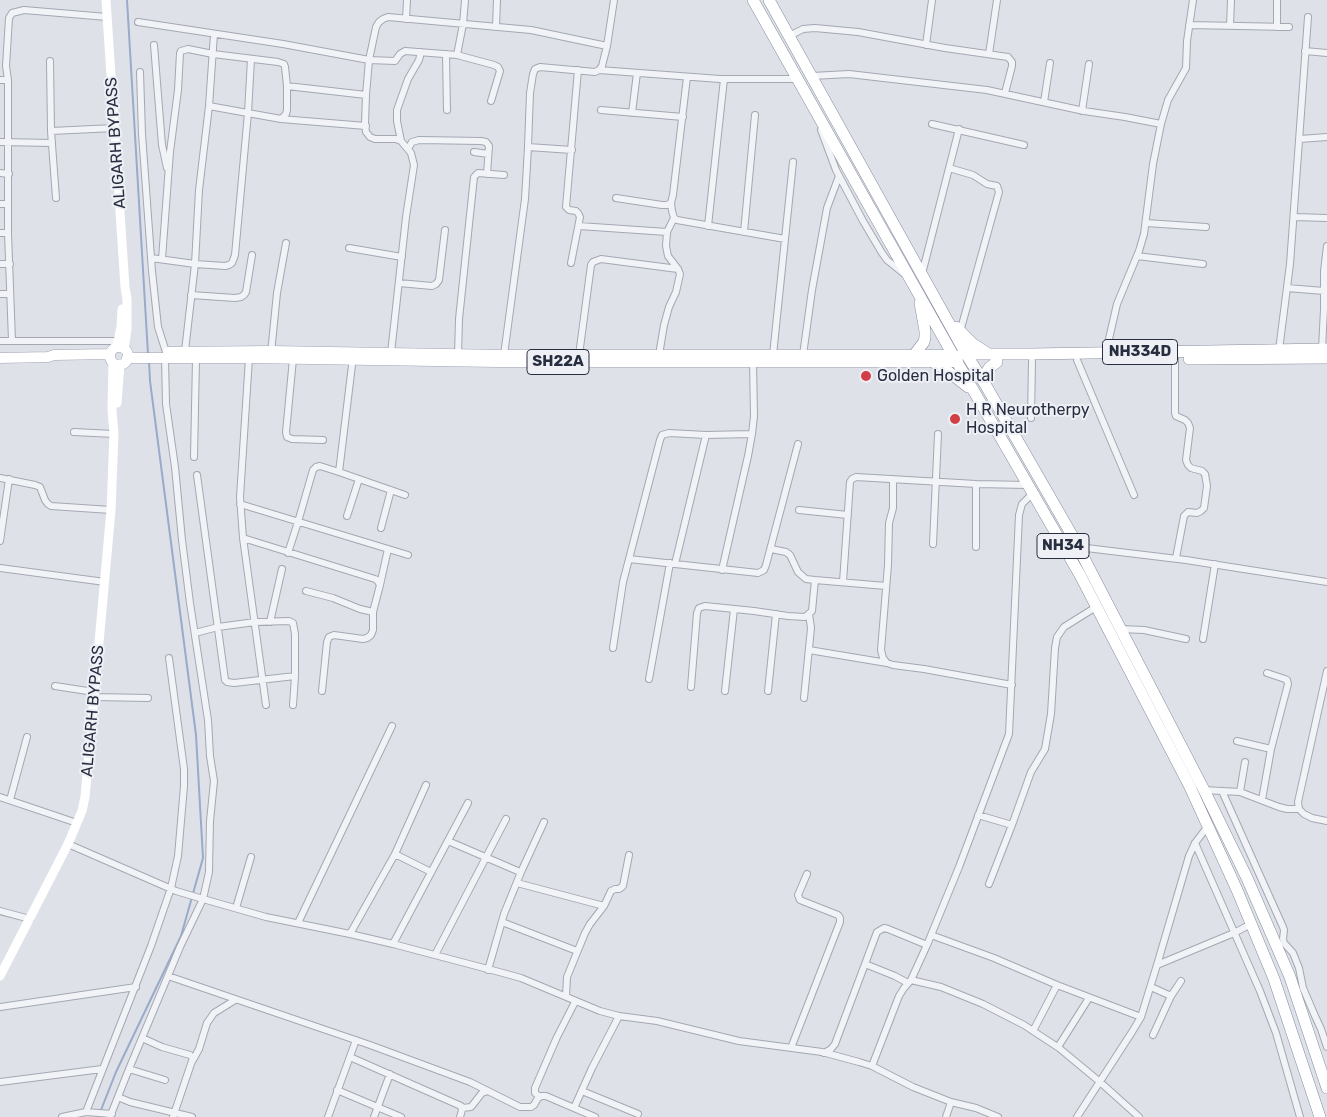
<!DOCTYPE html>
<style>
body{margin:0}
canvas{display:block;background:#dee1e8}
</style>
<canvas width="1327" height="1117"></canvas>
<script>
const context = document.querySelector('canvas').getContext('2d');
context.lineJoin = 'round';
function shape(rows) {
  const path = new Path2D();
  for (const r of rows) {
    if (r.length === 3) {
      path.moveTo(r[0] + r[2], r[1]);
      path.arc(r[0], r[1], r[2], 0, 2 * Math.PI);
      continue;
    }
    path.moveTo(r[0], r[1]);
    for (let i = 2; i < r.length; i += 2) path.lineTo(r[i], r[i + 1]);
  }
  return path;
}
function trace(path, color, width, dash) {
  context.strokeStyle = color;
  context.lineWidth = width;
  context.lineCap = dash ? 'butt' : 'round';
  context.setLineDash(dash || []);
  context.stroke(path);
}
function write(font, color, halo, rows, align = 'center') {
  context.font = font + ' Rubik,sans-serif';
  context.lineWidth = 4;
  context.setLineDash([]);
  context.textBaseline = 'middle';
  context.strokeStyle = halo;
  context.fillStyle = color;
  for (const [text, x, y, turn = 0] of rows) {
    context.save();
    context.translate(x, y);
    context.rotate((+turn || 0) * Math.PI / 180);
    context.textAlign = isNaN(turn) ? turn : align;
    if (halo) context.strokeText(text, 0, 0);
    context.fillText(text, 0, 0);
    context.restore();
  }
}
const stream = shape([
 [127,0,148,354],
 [101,1110,116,1072,181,936,203,858,196,735,150,381,149,361]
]);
const street = shape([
 [406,19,407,0],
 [138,22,283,44,369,60,395,61,400,54,405,51,457,55,494,65,498,67,500,71,491,101],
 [1189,25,1289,27],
 [1230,26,1231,0],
 [496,27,497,0],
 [1277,27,1277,0],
 [789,36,803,29,815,28,858,32,945,48,1008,57,1012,62,1012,66,1005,93],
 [154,45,162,145,167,168],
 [926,45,932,0],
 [1305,51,1327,53],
 [446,54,447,110],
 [989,54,997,0],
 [457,55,463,24,465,0],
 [50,61,51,131,56,198],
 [599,70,720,79,798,79],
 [140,72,142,134,152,271,158,327,166,352],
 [812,76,849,74,987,90,1084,111,1125,117,1161,124],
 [0,80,8,80],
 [287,86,366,95],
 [1044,102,1050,63],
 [601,110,683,117],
 [1082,111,1089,64],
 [632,113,637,73],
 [281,119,366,126],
 [932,124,1024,145],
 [821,130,836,170,863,221,882,253,887,260,903,273],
 [51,131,115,128],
 [1300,139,1327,137],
 [401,141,397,121,397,110,408,79,419,60,421,52],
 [0,142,52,143],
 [528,147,572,150],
 [408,149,412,142,419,140,481,141,486,142,489,146,487,174],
 [474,152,488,154],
 [949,168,973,175,987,184,997,186,999,192,960,332],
 [0,173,9,174],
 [616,198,662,205,667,205,671,203,673,195,687,77],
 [671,203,672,211,674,218,677,220,785,239],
 [0,204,8,204],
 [1294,217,1327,218],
 [1146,223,1206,227],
 [579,226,667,232],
 [708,226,724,79],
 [744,232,755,115],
 [0,233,8,233],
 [349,248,402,257],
 [1137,256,1203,264],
 [151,258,195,264,225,266,229,265,232,263,235,255,248,113,251,59],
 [162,259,170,152,178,90,180,53,181,51,188,49,213,54,278,62,284,64,285,67,287,86,287,110,286,114,281,119,209,106],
 [571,263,580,217,578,213,576,211,569,210,566,207,578,70],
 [0,264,10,264],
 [922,274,959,129],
 [399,283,432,286,436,284,439,280,445,230],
 [1287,288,1324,291],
 [0,294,10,294],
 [191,295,235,298,241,297,244,295,246,292,252,255],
 [0,341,118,341],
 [12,341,8,233,8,80,6,66,9,18,12,13,24,10,107,17],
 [1322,349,1324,309,1324,271,1327,246],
 [1279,350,1290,264,1308,17],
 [185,351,195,264,199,190,209,106,214,34],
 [1106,352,1117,304,1139,251,1144,234,1153,164,1161,124,1168,100,1186,68,1187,41,1193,0],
 [271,353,277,293,286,243],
 [391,353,406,217,414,165,411,153,401,141,396,139,375,139,370,137,366,132,365,124,366,95,369,60,376,27,379,22,383,19,388,17,531,30,607,46,614,0],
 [458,355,459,319,474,177,478,173,504,175],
 [504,355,525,199,528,147,530,93,533,74,535,69,540,67,595,72,599,70,602,66,607,46],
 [579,355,591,265,593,262,601,259,678,269],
 [659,355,664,325,669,307,676,292,680,274,678,269,668,256,666,246,667,232,674,218],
 [773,355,793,162],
 [803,355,812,290,827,208,839,176],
 [249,358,240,497,243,538,375,579,377,580,380,585,373,612,373,630,371,635,367,638,363,639,334,635,329,637,327,642,322,691],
 [293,359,286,432,287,437,292,439,323,440],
 [1175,359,1175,413,1176,416,1185,420,1188,423,1190,428,1186,460,1188,465,1191,468,1202,471,1205,474,1207,486,1204,508,1201,511,1197,513,1188,512,1184,516,1176,558],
 [1077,360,1134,495],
 [1031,418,1032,361],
 [74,432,114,434],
 [194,457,196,359],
 [339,472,353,357],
 [197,475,225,680,227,682,234,683,295,676],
 [0,478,35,485,40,487,45,500,48,504,51,506,111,510],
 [893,479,893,508,889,523,888,565,881,650,883,658,887,663,893,665,924,669,1012,685],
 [240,504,408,555],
 [799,510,848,515],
 [347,516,359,479],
 [381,528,391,490],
 [243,538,266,705],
 [0,541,9,479],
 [933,544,938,434],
 [976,547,976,484],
 [1078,547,1186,560,1327,582],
 [771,549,786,552,790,555,798,572,806,579,815,580,886,586],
 [288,553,298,522,313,470,316,467,320,466,339,472,405,495],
 [629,559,758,573,764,570,766,565,798,444],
 [675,564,706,435],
 [0,568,105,582],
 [722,570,748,456,752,434,754,416,753,362],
 [843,582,850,482,852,479,856,477,976,484,1028,485],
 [380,585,388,549],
 [306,591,333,598,360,609,373,612],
 [270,622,282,569],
 [1120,629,1144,630,1186,639],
 [195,633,218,627,255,622,289,621,293,623,295,634,295,676,293,705],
 [1203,639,1215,564],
 [613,648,623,582,660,440,662,435,669,433,706,435,752,434],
 [809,650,887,663],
 [1327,671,1298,802,1299,809,1304,814,1312,818,1327,821],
 [649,679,670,563],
 [55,686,94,692],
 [691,687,697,613,699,608,705,606,754,611,788,616,805,617,812,611,815,580],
 [725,691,734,609],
 [768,691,776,614],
 [94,697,148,698],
 [804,698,811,628,809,614],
 [1237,741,1271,749],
 [1204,790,1240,792,1279,807,1287,809,1299,809],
 [1222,791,1283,927,1284,930,1283,939,1284,943,1293,953,1299,968,1303,988,1315,1016,1321,1029,1327,1047],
 [1240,792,1245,762],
 [0,797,77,823],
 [10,800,27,737],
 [1262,800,1271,749,1288,684,1287,680,1285,679,1267,673],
 [978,815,1012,825],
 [448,841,520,872],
 [1195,843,1260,991,1276,1033,1300,1117],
 [68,844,176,891,203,899,266,917,350,934,393,944,503,973,521,978,600,1011,619,1016,657,1021,739,1041,822,1052,859,1062,872,1066,913,1087,951,1102,976,1108,998,1117],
 [395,854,431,872],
 [517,883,604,906],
 [989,884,1012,825,1031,772,1045,749,1051,714,1055,648,1057,637,1064,627,1096,607],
 [236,908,251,857],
 [0,911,30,919],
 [502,922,577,951],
 [298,923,392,726],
 [350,934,395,854,426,785],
 [931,935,994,958,1057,985,1141,1017],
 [393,944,468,803],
 [435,955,506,819],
 [865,964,895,976,908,983],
 [1157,965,1234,933,1251,924],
 [488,970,504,914,521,872,544,822],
 [168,976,370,1045,470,1082,520,1107,531,1107,534,1105,538,1098,541,1096,546,1096,595,1117],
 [911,980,941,987,983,1004,1024,1025,1059,1048,1100,1082,1139,1117],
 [1151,987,1171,996],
 [566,996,567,977,585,933,590,924,604,906,611,891,615,889,619,889,623,886,629,855],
 [0,1007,136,987],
 [1033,1031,1057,985],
 [1153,1035,1171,996,1181,981],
 [142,1038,162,1047,190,1055,193,1058,173,1117],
 [1058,1047,1089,998],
 [791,1048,840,922,840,918,838,915,800,900,798,895,807,874],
 [824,1053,831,1049,835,1044,877,932,884,928,888,929,927,945],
 [350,1057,461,1106,462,1110,460,1117],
 [193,1060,199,1049,207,1023,214,1013,235,1000],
 [872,1066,899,996,904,988,911,980,927,945,959,867,1009,734,1019,515,1022,504,1033,493],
 [129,1069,165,1080],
 [0,1082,102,1069],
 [337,1090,401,1117],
 [582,1091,638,1114],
 [118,1097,130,1102,192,1117],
 [540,1097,535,1093,535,1088,557,1037,575,1002],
 [462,1108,471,1107,482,1093,488,1091],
 [574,1108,592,1068,619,1016],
 [86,1112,151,946,171,888,178,856,184,786,184,769,169,658],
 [62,1117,86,1112,112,1114],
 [110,1117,129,1069,180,947,203,899,209,872,210,821,214,781,210,756,208,720,190,603,182,540,175,467,166,404,165,358],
 [328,1117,356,1040],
 [374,1117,390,1074],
 [946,1117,951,1102],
 [1077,1117,1132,1032,1141,1017,1157,965,1189,856,1195,843,1208,826]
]);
const secondary = shape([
 [106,0,125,287,127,299,127,329,124,349],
 [117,347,121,327,122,309],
 [117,403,120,364],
 [0,976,68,844,82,811,85,797,111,510,114,434,112,410,113,363]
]);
const primary = shape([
 [119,356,9],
 [168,352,271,351,504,355,953,355],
 [0,358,48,357,54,355,110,354],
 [127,358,249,358,498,362,958,362]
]);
const highway = shape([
 [753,0,953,355,1080,575,1190,787,1237,890,1274,979,1320,1117],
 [769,0,966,354,985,384,1073,537,1204,790,1247,878,1290,977,1327,1088],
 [956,327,973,344,987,353],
 [962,354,1032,354,1327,349],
 [914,355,924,342,925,337,925,331,920,303],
 [1189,359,1327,358],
 [933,362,945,369,968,387],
 [985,384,986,373,989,368,997,362]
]);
const markers = [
 [866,376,6,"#d14047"],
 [955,419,6,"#d14047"]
];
const shields = [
 [1140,352,75],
 [558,362,62],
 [1063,546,52]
];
const shieldNames = [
 ["NH334D",1140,352],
 ["SH22A",558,362],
 ["NH34",1063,546]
];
const streetNames = [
 ["ALIGARH BYPASS",116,143,-94],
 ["ALIGARH BYPASS",93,711,-85]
];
const poiNames = [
 ["Golden Hospital",877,376],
 ["H R Neurotherpy",966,410],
 ["Hospital",966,428]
];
trace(stream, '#98abc9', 2);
trace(street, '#a3a8b2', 8);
trace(primary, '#9ea4b4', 11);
trace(highway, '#868d9f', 12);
trace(street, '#f1f3f6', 6);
trace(secondary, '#fff', 9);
trace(primary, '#fff', 10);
trace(highway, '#fff', 11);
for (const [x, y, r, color] of markers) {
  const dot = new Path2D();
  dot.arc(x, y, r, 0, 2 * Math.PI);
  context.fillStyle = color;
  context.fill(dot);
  trace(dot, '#eef0f6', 2);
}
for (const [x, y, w] of shields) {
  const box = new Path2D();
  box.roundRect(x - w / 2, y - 12.5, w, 25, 4);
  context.fillStyle = '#eef0f6';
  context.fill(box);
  trace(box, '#272e40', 1);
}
write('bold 15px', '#272e40', null, shieldNames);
write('16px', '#272e40', '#eef0f6', streetNames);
write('16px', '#272e40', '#eef0f6', poiNames, 'left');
</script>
